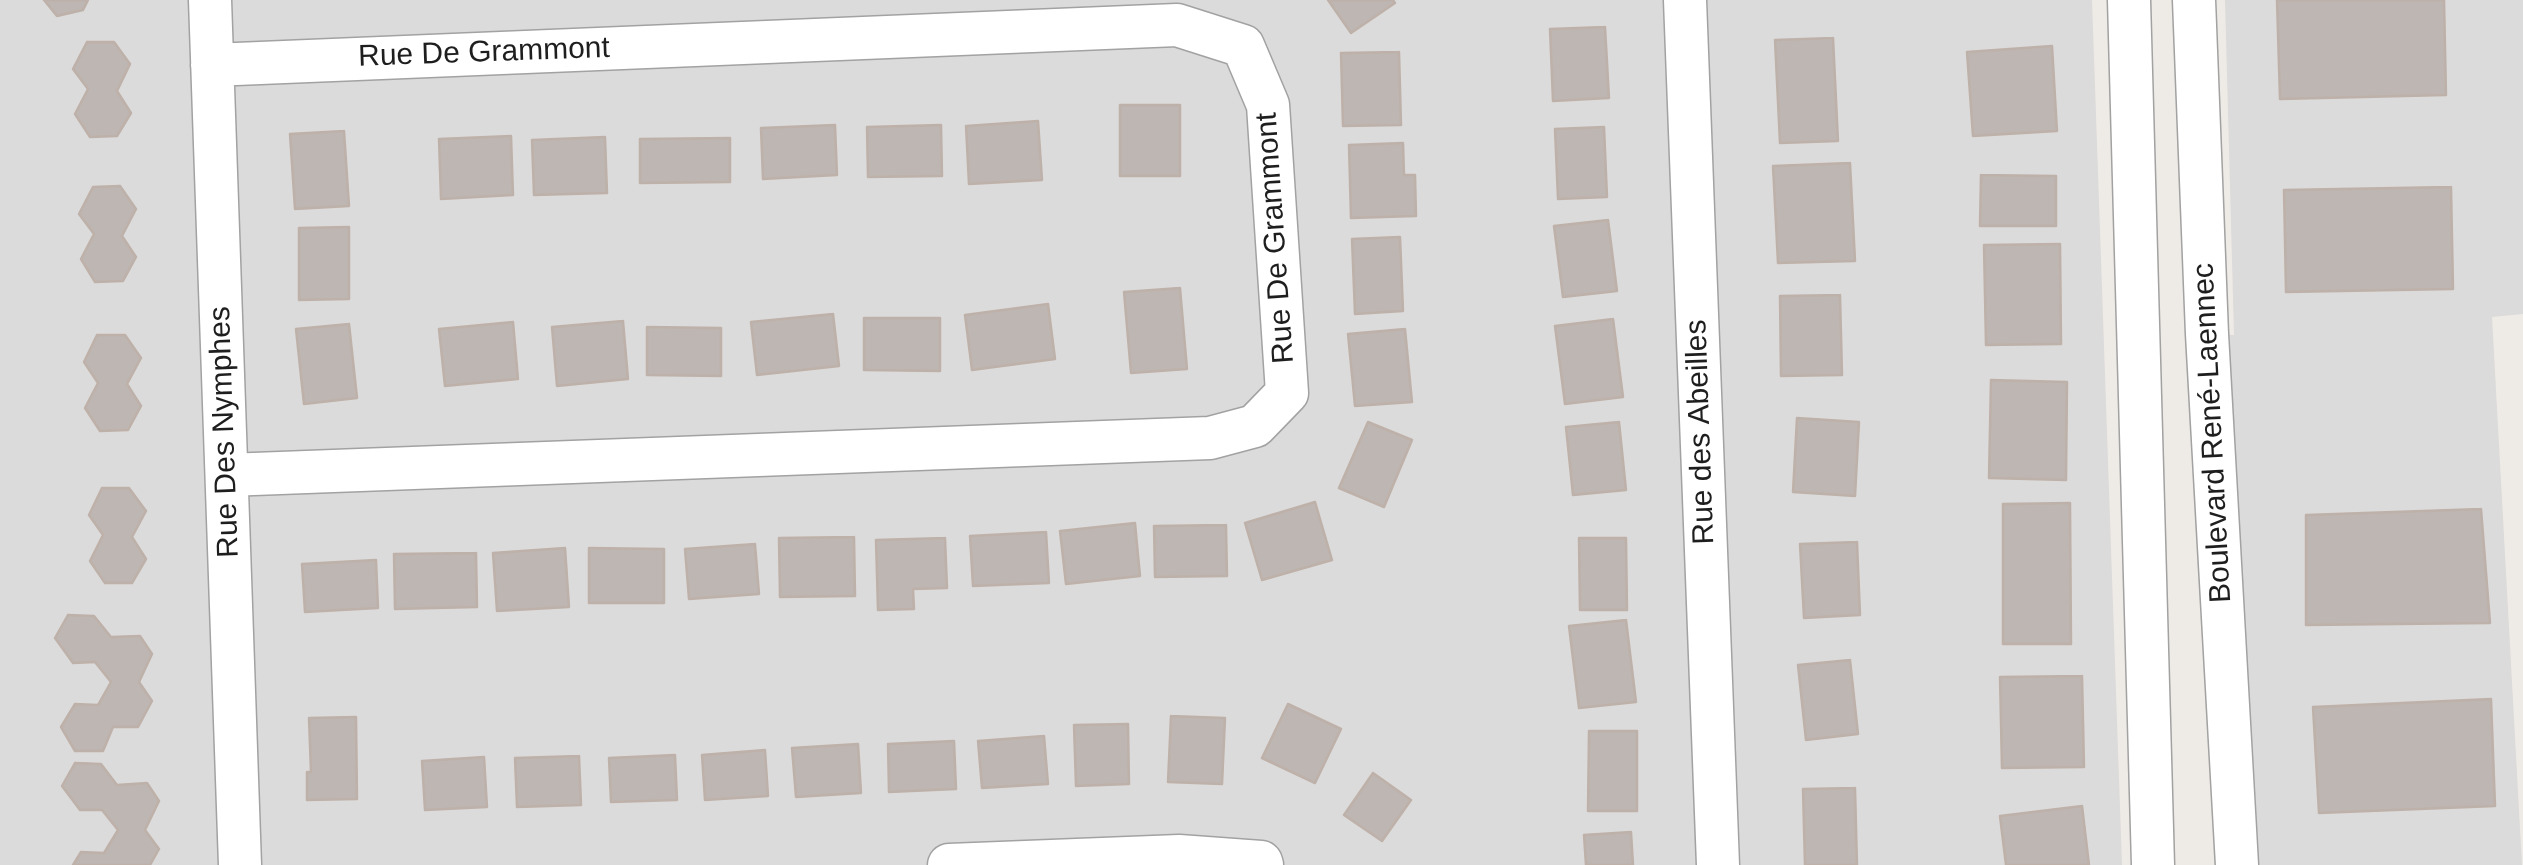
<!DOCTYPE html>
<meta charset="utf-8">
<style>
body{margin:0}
canvas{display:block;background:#eeeae5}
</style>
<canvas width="2523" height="865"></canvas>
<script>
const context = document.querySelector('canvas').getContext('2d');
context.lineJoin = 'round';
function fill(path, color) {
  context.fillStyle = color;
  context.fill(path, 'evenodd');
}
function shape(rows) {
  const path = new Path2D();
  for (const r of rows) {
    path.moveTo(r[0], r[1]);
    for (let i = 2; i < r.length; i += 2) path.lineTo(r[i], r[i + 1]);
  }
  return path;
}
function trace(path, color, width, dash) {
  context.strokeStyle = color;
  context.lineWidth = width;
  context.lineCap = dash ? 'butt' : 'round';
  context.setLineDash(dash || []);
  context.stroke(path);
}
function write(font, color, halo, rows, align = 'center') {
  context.font = font + ' Helvetica,sans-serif';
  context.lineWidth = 8;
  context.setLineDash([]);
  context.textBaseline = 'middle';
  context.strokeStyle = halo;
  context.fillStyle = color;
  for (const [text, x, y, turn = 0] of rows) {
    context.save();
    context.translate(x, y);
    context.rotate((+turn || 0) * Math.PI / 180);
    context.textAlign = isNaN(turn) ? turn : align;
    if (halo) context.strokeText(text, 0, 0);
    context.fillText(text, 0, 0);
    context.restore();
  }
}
const residential = shape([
 [0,0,2092,0,2122,865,0,865],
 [2225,0,2523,0,2523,314,2492,317,2522,865,2230,865,2207,334,2234,335]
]);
const building = shape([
 [44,0,88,0,83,10,57,16,44,0],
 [1328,0,1393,0,1395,3,1351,33,1328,0],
 [2277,0,2444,0,2446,95,2280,99,2277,0],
 [1605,27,1609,98,1553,101,1550,29,1605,27],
 [1833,38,1838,141,1780,143,1775,40,1833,38],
 [87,42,114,42,130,64,117,91,131,113,117,136,90,137,75,114,88,89,73,69,87,42],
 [2052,46,2057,131,1973,136,1967,52,2052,46],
 [1399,52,1401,125,1343,126,1341,53,1399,52],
 [1120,105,1180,105,1180,176,1120,176,1120,105],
 [1038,121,1042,180,969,184,966,126,1038,121],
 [835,125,837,175,763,179,761,128,835,125],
 [941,125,942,176,868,177,867,127,941,125],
 [1604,127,1607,197,1558,199,1555,129,1604,127],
 [344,131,349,206,295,209,290,134,344,131],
 [511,136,513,195,441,199,439,139,511,136],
 [605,137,607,193,534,195,532,140,605,137],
 [730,138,730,182,640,183,640,139,730,138],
 [1403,143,1404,175,1415,175,1416,216,1351,218,1349,145,1403,143],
 [1850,163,1855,261,1778,263,1773,166,1850,163],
 [1981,175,2056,176,2056,226,1980,226,1981,175],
 [120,186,136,209,122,236,136,257,123,281,95,282,81,259,94,234,79,214,93,187,120,186],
 [2451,187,2453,289,2286,292,2284,190,2451,187],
 [1608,220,1617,291,1563,297,1554,226,1608,220],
 [349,227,349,299,299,300,299,228,349,227],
 [1400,237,1403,311,1355,314,1352,239,1400,237],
 [2060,244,2061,344,1986,345,1984,245,2060,244],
 [1180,288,1187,369,1131,373,1124,292,1180,288],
 [1840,295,1842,375,1781,376,1780,296,1840,295],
 [1048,304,1055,359,972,370,965,315,1048,304],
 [833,314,839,366,757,375,751,322,833,314],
 [864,318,940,318,940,371,864,370,864,318],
 [1613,319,1623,397,1565,404,1555,326,1613,319],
 [623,321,628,379,557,386,552,327,623,321],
 [513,322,518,379,445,386,439,329,513,322],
 [349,324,357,398,304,404,296,329,349,324],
 [647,327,721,328,721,376,647,375,647,327],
 [1405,329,1412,402,1355,406,1348,334,1405,329],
 [97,335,125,335,141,358,127,384,141,406,128,430,100,431,85,408,98,383,84,362,97,335],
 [1991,380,2067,382,2066,480,1989,478,1991,380],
 [1797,418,1859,422,1855,496,1793,492,1797,418],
 [1368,422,1412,440,1384,507,1339,488,1368,422],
 [1619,422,1626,490,1573,495,1566,427,1619,422],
 [102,488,129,488,146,511,132,537,146,559,132,583,105,583,90,561,103,535,89,515,102,488],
 [1315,502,1332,560,1262,580,1245,523,1315,502],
 [2070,503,2071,644,2003,644,2003,504,2070,503],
 [2481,509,2490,623,2306,625,2306,515,2481,509],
 [1135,523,1140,576,1066,584,1060,531,1135,523],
 [1226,525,1227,576,1155,577,1154,526,1226,525],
 [1046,532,1049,583,973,586,970,536,1046,532],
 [854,537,855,596,780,597,779,538,854,537],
 [945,538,947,588,913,589,914,609,878,610,876,540,945,538],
 [1579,538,1626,538,1627,610,1580,610,1579,538],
 [1857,542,1860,615,1804,618,1800,544,1857,542],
 [755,544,759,594,689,599,685,549,755,544],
 [565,548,569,607,497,611,493,553,565,548],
 [589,548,664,549,664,603,589,603,589,548],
 [476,553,477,607,395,609,394,554,476,553],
 [376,560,378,608,305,612,302,564,376,560],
 [68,615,94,616,111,637,140,636,152,654,139,682,152,701,138,727,113,727,103,751,75,751,61,727,75,704,98,705,111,682,95,662,73,663,55,638,68,615],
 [1626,620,1636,702,1579,708,1569,626,1626,620],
 [1850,660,1858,734,1806,740,1798,665,1850,660],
 [2082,676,2084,767,2002,768,2000,677,2082,676],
 [2491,699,2495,806,2319,813,2313,707,2491,699],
 [1288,704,1341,729,1315,783,1262,758,1288,704],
 [1171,716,1225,718,1222,784,1168,782,1171,716],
 [356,717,357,799,307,800,307,772,311,772,309,718,356,717],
 [1128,724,1129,784,1076,786,1074,725,1128,724],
 [1589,731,1637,731,1637,811,1588,811,1589,731],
 [1044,736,1048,784,982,788,978,741,1044,736],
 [954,741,956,789,889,792,888,744,954,741],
 [858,744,861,793,796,797,792,748,858,744],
 [765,750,768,796,705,800,702,755,765,750],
 [675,755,677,800,611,802,609,758,675,755],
 [579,756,581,805,517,807,515,758,579,756],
 [484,757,487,807,425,810,422,761,484,757],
 [75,763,101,764,117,785,147,783,159,801,145,830,159,849,150,865,73,865,81,852,104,853,118,830,102,810,80,810,62,786,75,763],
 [1373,773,1411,800,1382,841,1344,815,1373,773],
 [1855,788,1857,865,1805,865,1803,789,1855,788],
 [2082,806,2089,865,2006,865,2000,816,2082,806],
 [1631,832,1633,865,1586,865,1584,835,1631,832]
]);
const minor = shape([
 [210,0,240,865],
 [1685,0,1718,865],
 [2129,0,2153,865],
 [2194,0,2207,334,2237,865],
 [212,65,1177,25,1243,46,1268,105,1287,393,1255,426,1210,438,227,475],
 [949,865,1179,856,1261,862,1262,865]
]);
const streetNames = [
 ["Rue De Grammont",484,53,-2],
 ["Rue De Grammont",1276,238,-94],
 ["Rue Des Nymphes",225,432,-92],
 ["Rue des Abeilles",1701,432,-92],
 ["Boulevard René-Laennec",2213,433,-93]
];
fill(residential, '#dcdbdb');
fill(building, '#beb6b2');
trace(building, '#beb1a9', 2.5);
trace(minor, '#a2a2a2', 45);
trace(minor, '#fff', 42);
write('30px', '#1e1e1e', '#fff', streetNames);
</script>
